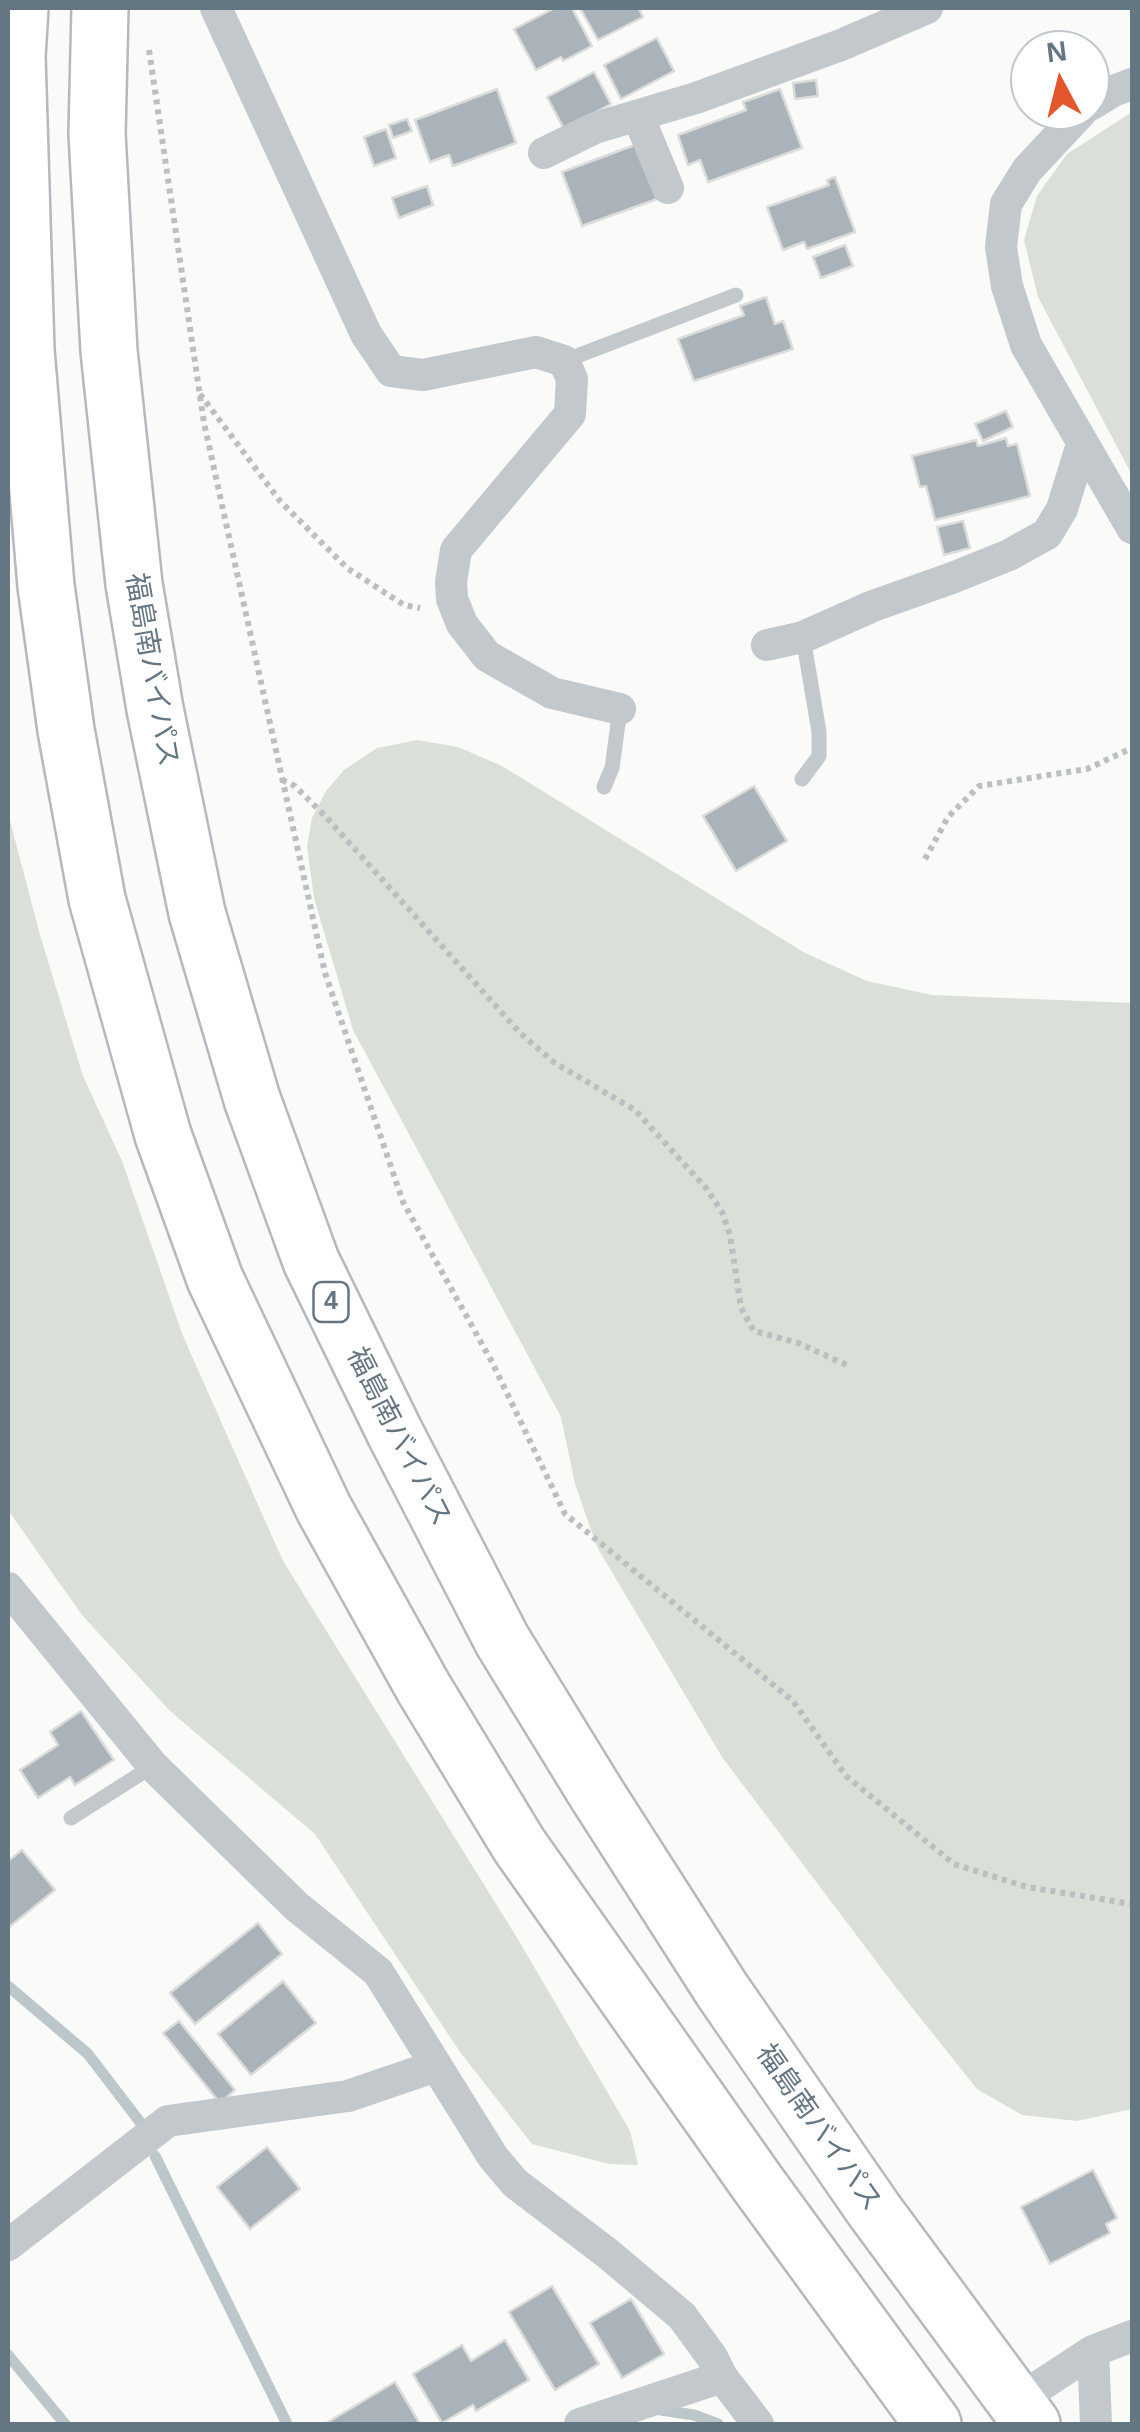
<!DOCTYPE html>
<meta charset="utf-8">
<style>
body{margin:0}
#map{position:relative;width:1140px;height:2432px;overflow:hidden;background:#fafaf8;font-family:Arial,sans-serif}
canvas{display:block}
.frame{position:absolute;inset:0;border:10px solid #657683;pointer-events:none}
.north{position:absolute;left:1010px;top:30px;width:100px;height:100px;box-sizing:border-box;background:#fff;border:2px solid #c1c8cd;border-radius:50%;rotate:353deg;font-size:28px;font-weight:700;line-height:40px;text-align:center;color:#657683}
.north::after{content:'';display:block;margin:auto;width:35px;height:45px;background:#e4572e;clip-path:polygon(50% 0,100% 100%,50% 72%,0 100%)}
</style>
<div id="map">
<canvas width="1140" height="2432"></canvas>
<div class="frame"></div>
<div class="north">N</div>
</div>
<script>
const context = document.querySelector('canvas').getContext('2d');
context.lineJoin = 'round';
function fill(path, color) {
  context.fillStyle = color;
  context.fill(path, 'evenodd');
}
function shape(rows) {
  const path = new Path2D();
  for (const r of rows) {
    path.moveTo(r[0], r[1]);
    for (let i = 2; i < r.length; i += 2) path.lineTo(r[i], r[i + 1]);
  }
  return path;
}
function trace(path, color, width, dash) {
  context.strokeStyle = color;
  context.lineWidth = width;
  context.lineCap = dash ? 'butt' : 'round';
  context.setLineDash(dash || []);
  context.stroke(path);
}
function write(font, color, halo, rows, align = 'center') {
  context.font = font + ' Arial,"Noto Sans JP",sans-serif';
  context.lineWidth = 10;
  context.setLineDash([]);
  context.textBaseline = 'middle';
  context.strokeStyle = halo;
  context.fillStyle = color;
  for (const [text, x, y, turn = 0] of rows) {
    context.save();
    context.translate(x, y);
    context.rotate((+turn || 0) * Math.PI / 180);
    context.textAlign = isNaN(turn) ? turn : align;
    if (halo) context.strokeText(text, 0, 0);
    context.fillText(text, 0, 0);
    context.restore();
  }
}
const green = shape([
 [1132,112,1132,475,1038,297,1024,240,1037,196,1067,154],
 [417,740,458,747,502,766,805,953,867,981,932,995,1132,1003,1132,2109,1077,2121,1022,2115,977,2089,894,1985,722,1757,597,1547,575,1484,561,1417,353,1030,314,898,307,846,312,818,326,791,344,770,377,748],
 [8,813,40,935,83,1076,122,1161,183,1336,283,1561,519,1941,630,2131,638,2165,609,2164,532,2144,460,2052,315,1834,170,1711,82,1615,8,1510]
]);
const stream = shape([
 [8,1986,88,2054,143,2126],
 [155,2156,287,2424],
 [8,2355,65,2424],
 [661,2410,694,2415,718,2424]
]);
const building = shape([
 [555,8,572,8,592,46,563,61,561,57,536,70,514,29,555,8],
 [580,8,644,8,639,9,643,17,598,40,580,8],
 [657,38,674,71,621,99,604,65,657,38],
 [594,72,611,104,564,129,547,97,594,72],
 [816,80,818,96,795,99,793,83,816,80],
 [497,89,516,143,453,166,449,155,430,162,415,120,497,89],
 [780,89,802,148,708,182,700,160,688,165,678,135,746,110,743,102,780,89],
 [407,119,412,131,393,138,389,125,407,119],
 [386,129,396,158,374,166,364,137,386,129],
 [640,143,660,198,582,226,562,172,640,143],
 [835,177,855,232,807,249,804,242,783,250,767,207,829,185,827,180,835,177],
 [427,186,433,205,399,218,392,198,427,186],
 [845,245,853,266,821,278,813,257,845,245],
 [766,297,775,324,783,321,793,349,694,381,678,339,744,315,740,306,766,297],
 [1006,411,1013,427,983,441,975,424,1006,411],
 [1006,438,1008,446,1017,444,1030,496,935,520,926,486,920,487,912,456,976,440,978,446,1006,438],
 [963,521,970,548,944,555,937,527,963,521],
 [754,786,787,841,736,871,703,816,754,786],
 [81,1711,114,1760,75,1785,70,1777,38,1798,20,1770,58,1745,50,1732,81,1711],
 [22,1850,55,1890,8,1928,8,1861,22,1850],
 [258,1923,282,1954,195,2024,170,1993,258,1923],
 [283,1981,316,2023,251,2075,218,2034,283,1981],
 [179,2021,235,2090,220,2103,163,2033,179,2021],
 [267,2147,300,2189,250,2229,217,2187,267,2147],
 [1093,2170,1117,2218,1106,2224,1110,2233,1050,2264,1021,2207,1093,2170],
 [552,2286,599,2364,555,2390,509,2312,552,2286],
 [631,2299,664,2354,622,2378,590,2323,631,2299],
 [505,2340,529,2380,476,2411,473,2405,442,2423,413,2374,462,2345,471,2361,505,2340],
 [395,2382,420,2424,330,2424,328,2422,395,2382]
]);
const path = shape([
 [149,50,204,423,325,973,403,1202,492,1362,565,1514,793,1701,846,1776,954,1864,1027,1887,1132,1904],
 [200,394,280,501,347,568,404,605,420,608],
 [282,780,295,786,326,817,521,1034,555,1063,635,1110,706,1188,722,1212,730,1235,741,1308,754,1331,798,1343,849,1366],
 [925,859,948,817,979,786,1087,769,1132,748]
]);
const service = shape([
 [564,361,736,295],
 [802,779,819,756,819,732,803,637],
 [604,787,612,768,620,709],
 [71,1818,153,1766]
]);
const minor = shape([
 [216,8,366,334,391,371,423,375,536,352,564,361,572,379,570,414,456,550,451,582,452,599,462,624,487,656,552,693,620,709],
 [1090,105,1113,91,1132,84],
 [1083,110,1027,170,1006,204,1001,247,1007,286,1026,345,1132,528],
 [638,116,668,188],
 [544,153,595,128,696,98,841,45,927,8],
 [767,645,803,637,873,606,952,578,1009,555,1047,534,1062,509,1082,444],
 [8,1588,153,1766,296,1906,378,1972,493,2157,515,2183,607,2253,682,2316,712,2357,722,2377],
 [8,2245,168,2121,348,2096,436,2066],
 [1093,2351,1096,2424],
 [1015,2402,1093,2351,1132,2336],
 [580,2424,722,2377,758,2424]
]);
const trunk = shape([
 [20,8,17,56,26,350,46,586,66,730,97,899,163,1135,215,1279,324,1509,423,1687,519,1845,758,2184,933,2424],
 [100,8,97,134,109,351,134,584,155,709,197,913,252,1099,311,1261,395,1433,502,1640,596,1793,722,1990,874,2210,1032,2424]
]);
const shields = [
 [331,1302,35]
];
const shieldNames = [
 ["4",331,1302]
];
const streetNames = [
 ["福島南バイパス",151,670,80],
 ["福島南バイパス",398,1437,63],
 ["福島南バイパス",818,2128,55]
];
fill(green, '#dadfd7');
trace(stream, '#bbc7cb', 11);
fill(building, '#aab3b9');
trace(building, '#dcdcda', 2.5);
trace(trunk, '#b4b9bd', 60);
trace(path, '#bbbfc2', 6, [5, 5]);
trace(service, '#c3c8cc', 15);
trace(minor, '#c3c8cc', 32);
trace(trunk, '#fff', 55);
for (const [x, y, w] of shields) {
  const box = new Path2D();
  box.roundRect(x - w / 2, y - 20, w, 40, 8);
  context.fillStyle = '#fff';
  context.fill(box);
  trace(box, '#657683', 2.5);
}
write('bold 25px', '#657683', null, shieldNames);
write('28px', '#657683', '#fff', streetNames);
</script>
